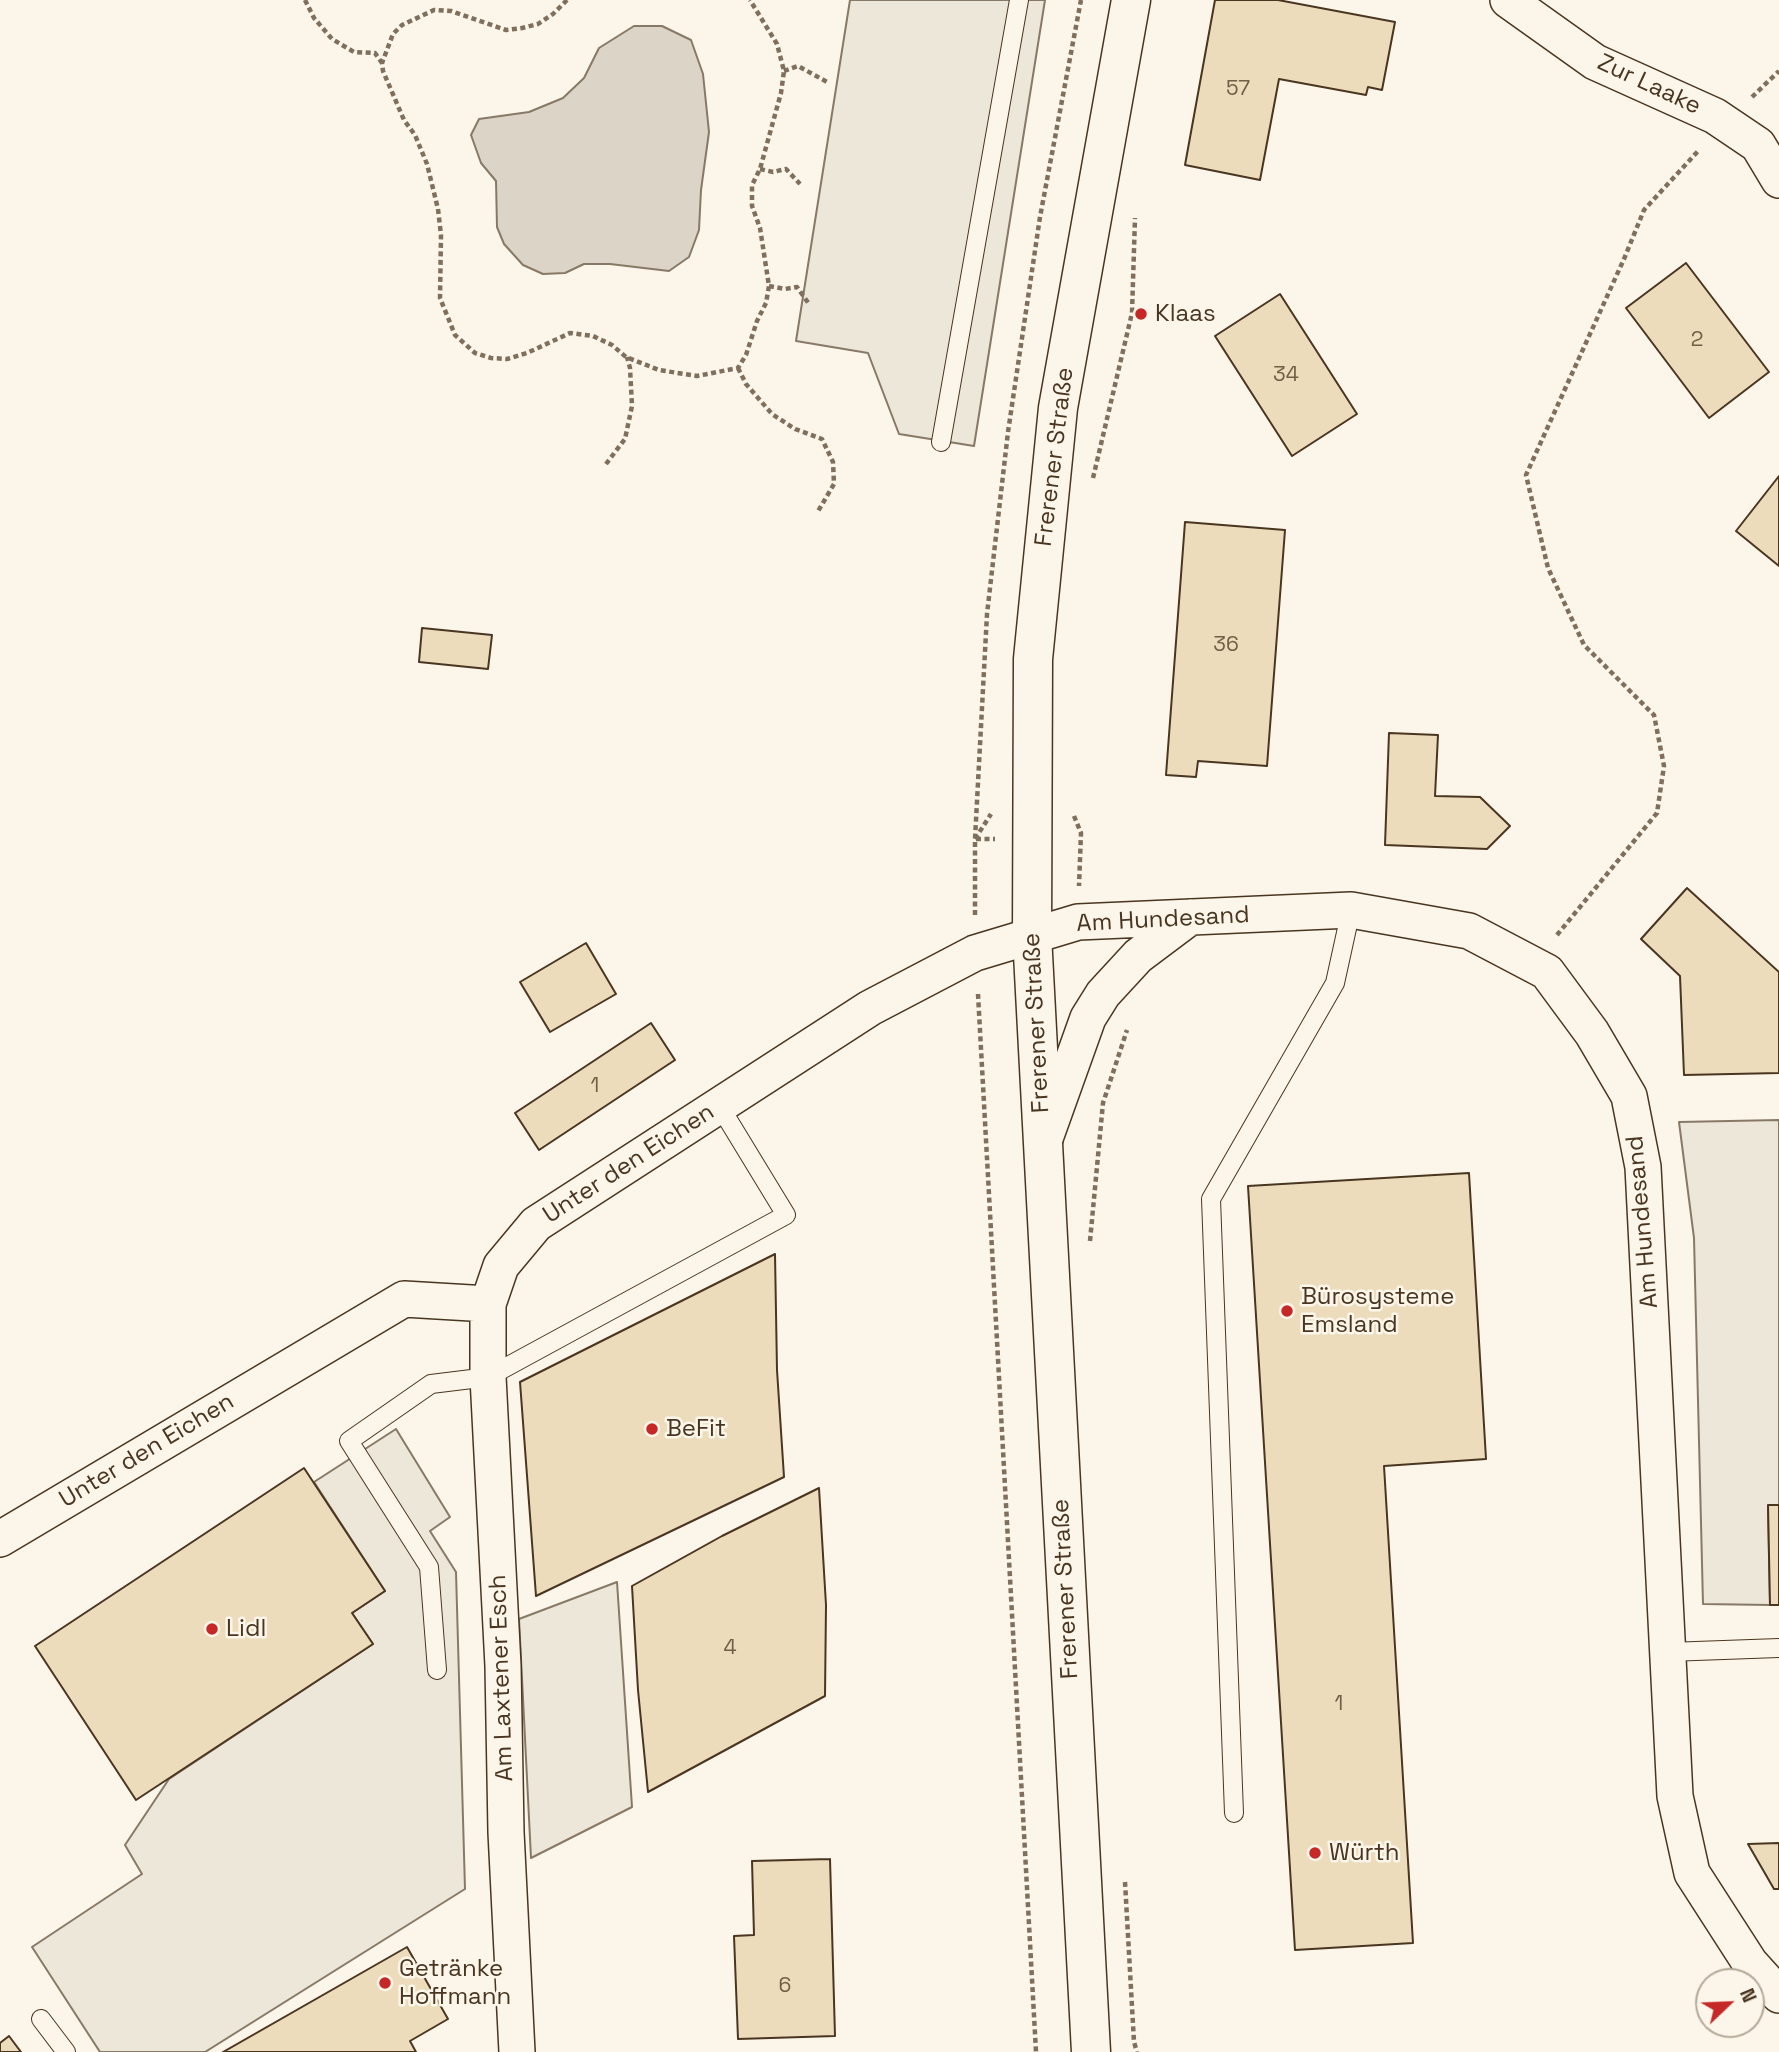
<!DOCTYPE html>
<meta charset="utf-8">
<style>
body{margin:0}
#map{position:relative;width:1779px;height:2052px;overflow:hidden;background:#fbf6e9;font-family:"Space Grotesk",sans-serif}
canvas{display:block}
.north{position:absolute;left:1695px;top:1968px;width:70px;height:70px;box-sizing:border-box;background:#fbf6e9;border:2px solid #b4a999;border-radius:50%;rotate:67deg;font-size:19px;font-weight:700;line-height:28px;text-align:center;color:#4a3520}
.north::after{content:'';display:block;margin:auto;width:24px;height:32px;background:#c62828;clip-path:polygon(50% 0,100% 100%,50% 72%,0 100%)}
</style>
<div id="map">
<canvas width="1779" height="2052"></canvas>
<div class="north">N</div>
</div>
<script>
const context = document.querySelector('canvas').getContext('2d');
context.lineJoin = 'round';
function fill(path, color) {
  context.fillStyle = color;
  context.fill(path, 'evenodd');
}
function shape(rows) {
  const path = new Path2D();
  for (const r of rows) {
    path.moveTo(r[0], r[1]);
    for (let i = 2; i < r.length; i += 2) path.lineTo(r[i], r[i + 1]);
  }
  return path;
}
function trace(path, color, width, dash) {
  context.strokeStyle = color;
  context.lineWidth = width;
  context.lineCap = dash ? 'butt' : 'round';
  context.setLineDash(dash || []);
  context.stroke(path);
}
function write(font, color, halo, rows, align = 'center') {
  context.font = font + ' "Space Grotesk",sans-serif';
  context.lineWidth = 5;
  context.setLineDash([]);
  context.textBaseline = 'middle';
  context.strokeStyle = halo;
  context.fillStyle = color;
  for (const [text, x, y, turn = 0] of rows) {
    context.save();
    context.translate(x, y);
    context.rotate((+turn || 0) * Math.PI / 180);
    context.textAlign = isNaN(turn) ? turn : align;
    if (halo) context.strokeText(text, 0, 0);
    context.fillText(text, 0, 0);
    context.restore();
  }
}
const parking = shape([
 [850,0,1045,0,974,446,899,434,868,353,796,341,850,0],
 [1779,1120,1779,1505,1768,1506,1770,1605,1703,1604,1694,1238,1679,1122,1779,1120],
 [396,1429,450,1517,430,1531,456,1572,465,1889,205,2052,100,2052,32,1947,142,1874,125,1845,169,1779,373,1644,352,1613,385,1591,314,1482,396,1429],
 [617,1582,632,1807,531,1858,519,1619,617,1582]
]);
const water = shape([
 [634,26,662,26,691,40,703,74,709,132,701,190,699,230,689,257,669,271,610,264,584,264,565,273,543,274,523,265,504,244,497,227,496,181,481,163,471,135,479,119,529,112,563,98,584,78,599,48,634,26]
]);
const building = shape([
 [1215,0,1278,0,1395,22,1382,90,1368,87,1366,95,1279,79,1260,180,1185,165,1215,0],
 [1686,263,1769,372,1709,418,1626,308,1686,263],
 [1280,294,1357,414,1292,456,1215,336,1280,294],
 [1779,476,1779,566,1736,531,1779,476],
 [1185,522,1285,530,1267,766,1198,761,1196,777,1166,775,1185,522],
 [422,628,492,635,488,669,419,662,422,628],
 [1389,733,1438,735,1435,796,1480,797,1510,826,1487,849,1385,845,1389,733],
 [1687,888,1779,972,1779,1073,1684,1075,1680,976,1641,939,1687,888],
 [586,943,616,994,550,1032,520,982,586,943],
 [651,1023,675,1060,539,1150,515,1113,651,1023],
 [1469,1173,1486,1459,1384,1466,1413,1943,1295,1950,1248,1186,1469,1173],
 [775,1254,777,1370,784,1477,536,1596,520,1382,775,1254],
 [304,1468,385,1591,352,1613,373,1644,136,1800,35,1646,304,1468],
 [819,1488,826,1605,825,1696,648,1792,638,1690,632,1586,722,1536,819,1488],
 [1768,1505,1779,1505,1779,1605,1770,1605,1768,1505],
 [1779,1843,1779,1889,1774,1889,1748,1844,1779,1843],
 [830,1859,835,2036,738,2039,734,1936,754,1935,752,1861,830,1859],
 [407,1947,448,2019,410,2041,416,2052,223,2052,407,1947],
 [9,2036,21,2052,0,2052,0,2043,9,2036]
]);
const path = shape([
 [305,0,314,18,332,39,354,52,375,53,382,63],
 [567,0,553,14,538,24,522,28,506,30,451,11,434,10,402,25,393,34,382,63,383,71,404,120,415,135,427,164,438,209,441,235,440,298,455,335,475,353,491,358,507,359,527,353,570,333,593,336,612,345,626,357,659,370,697,376,738,368,746,355,757,321,766,303,769,286,760,228,752,206,752,185,760,169,781,93,784,71,777,44,750,0],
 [784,71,798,66,829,83],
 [1752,97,1779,71],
 [760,169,773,172,786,169,800,184],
 [769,286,785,289,797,287,809,304],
 [738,368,746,384,772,414,795,429,822,439,833,462,834,484,817,513],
 [606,464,625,439,632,406,630,368,627,357],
 [1093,478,1132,313,1135,218],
 [1074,816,1081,833,1079,886],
 [975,839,991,814],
 [976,839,995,839],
 [975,915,975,839,987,614,1008,432,1040,217,1081,0],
 [1557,935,1657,813,1664,766,1654,715,1584,645,1548,568,1526,475,1624,259,1644,210,1699,150],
 [978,994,1036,2052],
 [1090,1241,1103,1103,1127,1030],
 [1125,1882,1134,2042,1137,2052]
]);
const lane = shape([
 [941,442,1019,0],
 [1668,1652,1779,1648],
 [437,1670,429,1567,349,1441,431,1384,488,1377,786,1215,719,1105],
 [1234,1813,1211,1199,1335,983,1351,910],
 [41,2019,66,2052]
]);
const street = shape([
 [1508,0,1595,62,1715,116,1758,145,1779,180],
 [1044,1141,1088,1018,1103,994,1138,956,1190,917],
 [488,1304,488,1377,503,1666,506,1832,517,2052],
 [0,1539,404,1299,488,1304,501,1266,536,1224,870,1008,975,953,1078,922,1351,910,1469,931,1547,972,1592,1033,1629,1096,1643,1167,1675,1796,1692,1873,1750,1963,1779,1995]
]);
const secondary = shape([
 [1091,2052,1032,935,1033,659,1058,408,1131,0]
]);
const markers = [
 [1141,314,7,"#c62828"],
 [1287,1311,7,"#c62828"],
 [652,1429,7,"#c62828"],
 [212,1629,7,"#c62828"],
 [1315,1853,7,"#c62828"],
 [385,1983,7,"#c62828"]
];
const numberNames = [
 ["57",1238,89],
 ["2",1697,340],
 ["34",1286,375],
 ["36",1226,645],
 ["1",595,1086],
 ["4",730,1648],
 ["1",1339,1704],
 ["6",785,1986]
];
const streetNames = [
 ["Zur Laake",1649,85,25],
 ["Frerener Straße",1055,457,-83],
 ["Am Hundesand",1163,920,-3],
 ["Frerener Straße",1037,1023,-93],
 ["Unter den Eichen",629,1164,-33],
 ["Am Hundesand",1643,1222,-95],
 ["Unter den Eichen",147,1451,-31],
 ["Frerener Straße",1066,1589,-93],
 ["Am Laxtener Esch",502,1678,-92]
];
const poiNames = [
 ["Klaas",1155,314],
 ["Bürosysteme",1301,1297],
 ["Emsland",1301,1325],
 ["BeFit",666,1429],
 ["Lidl",226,1629],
 ["Würth",1329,1853],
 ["Getränke",399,1969],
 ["Hoffmann",399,1997]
];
fill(parking, '#ede7d9');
trace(parking, '#887966', 2);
fill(water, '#dcd4c6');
trace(water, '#887966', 2);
fill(building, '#ecdcbc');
trace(building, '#4a3520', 2);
trace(lane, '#4a3520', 20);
trace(street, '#4a3520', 38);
trace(secondary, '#4a3520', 41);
trace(path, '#7f6f5c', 4.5, [5, 3.5]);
trace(lane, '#fbf6e9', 18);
trace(street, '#fbf6e9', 35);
trace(secondary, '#fbf6e9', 38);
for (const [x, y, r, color] of markers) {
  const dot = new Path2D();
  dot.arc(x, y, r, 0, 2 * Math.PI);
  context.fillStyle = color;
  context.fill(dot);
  trace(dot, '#fbf6e9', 2.5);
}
write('21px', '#725f47', null, numberNames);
write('24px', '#4a3520', '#fbf6e9', streetNames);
write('24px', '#4a3520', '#fbf6e9', poiNames, 'left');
</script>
